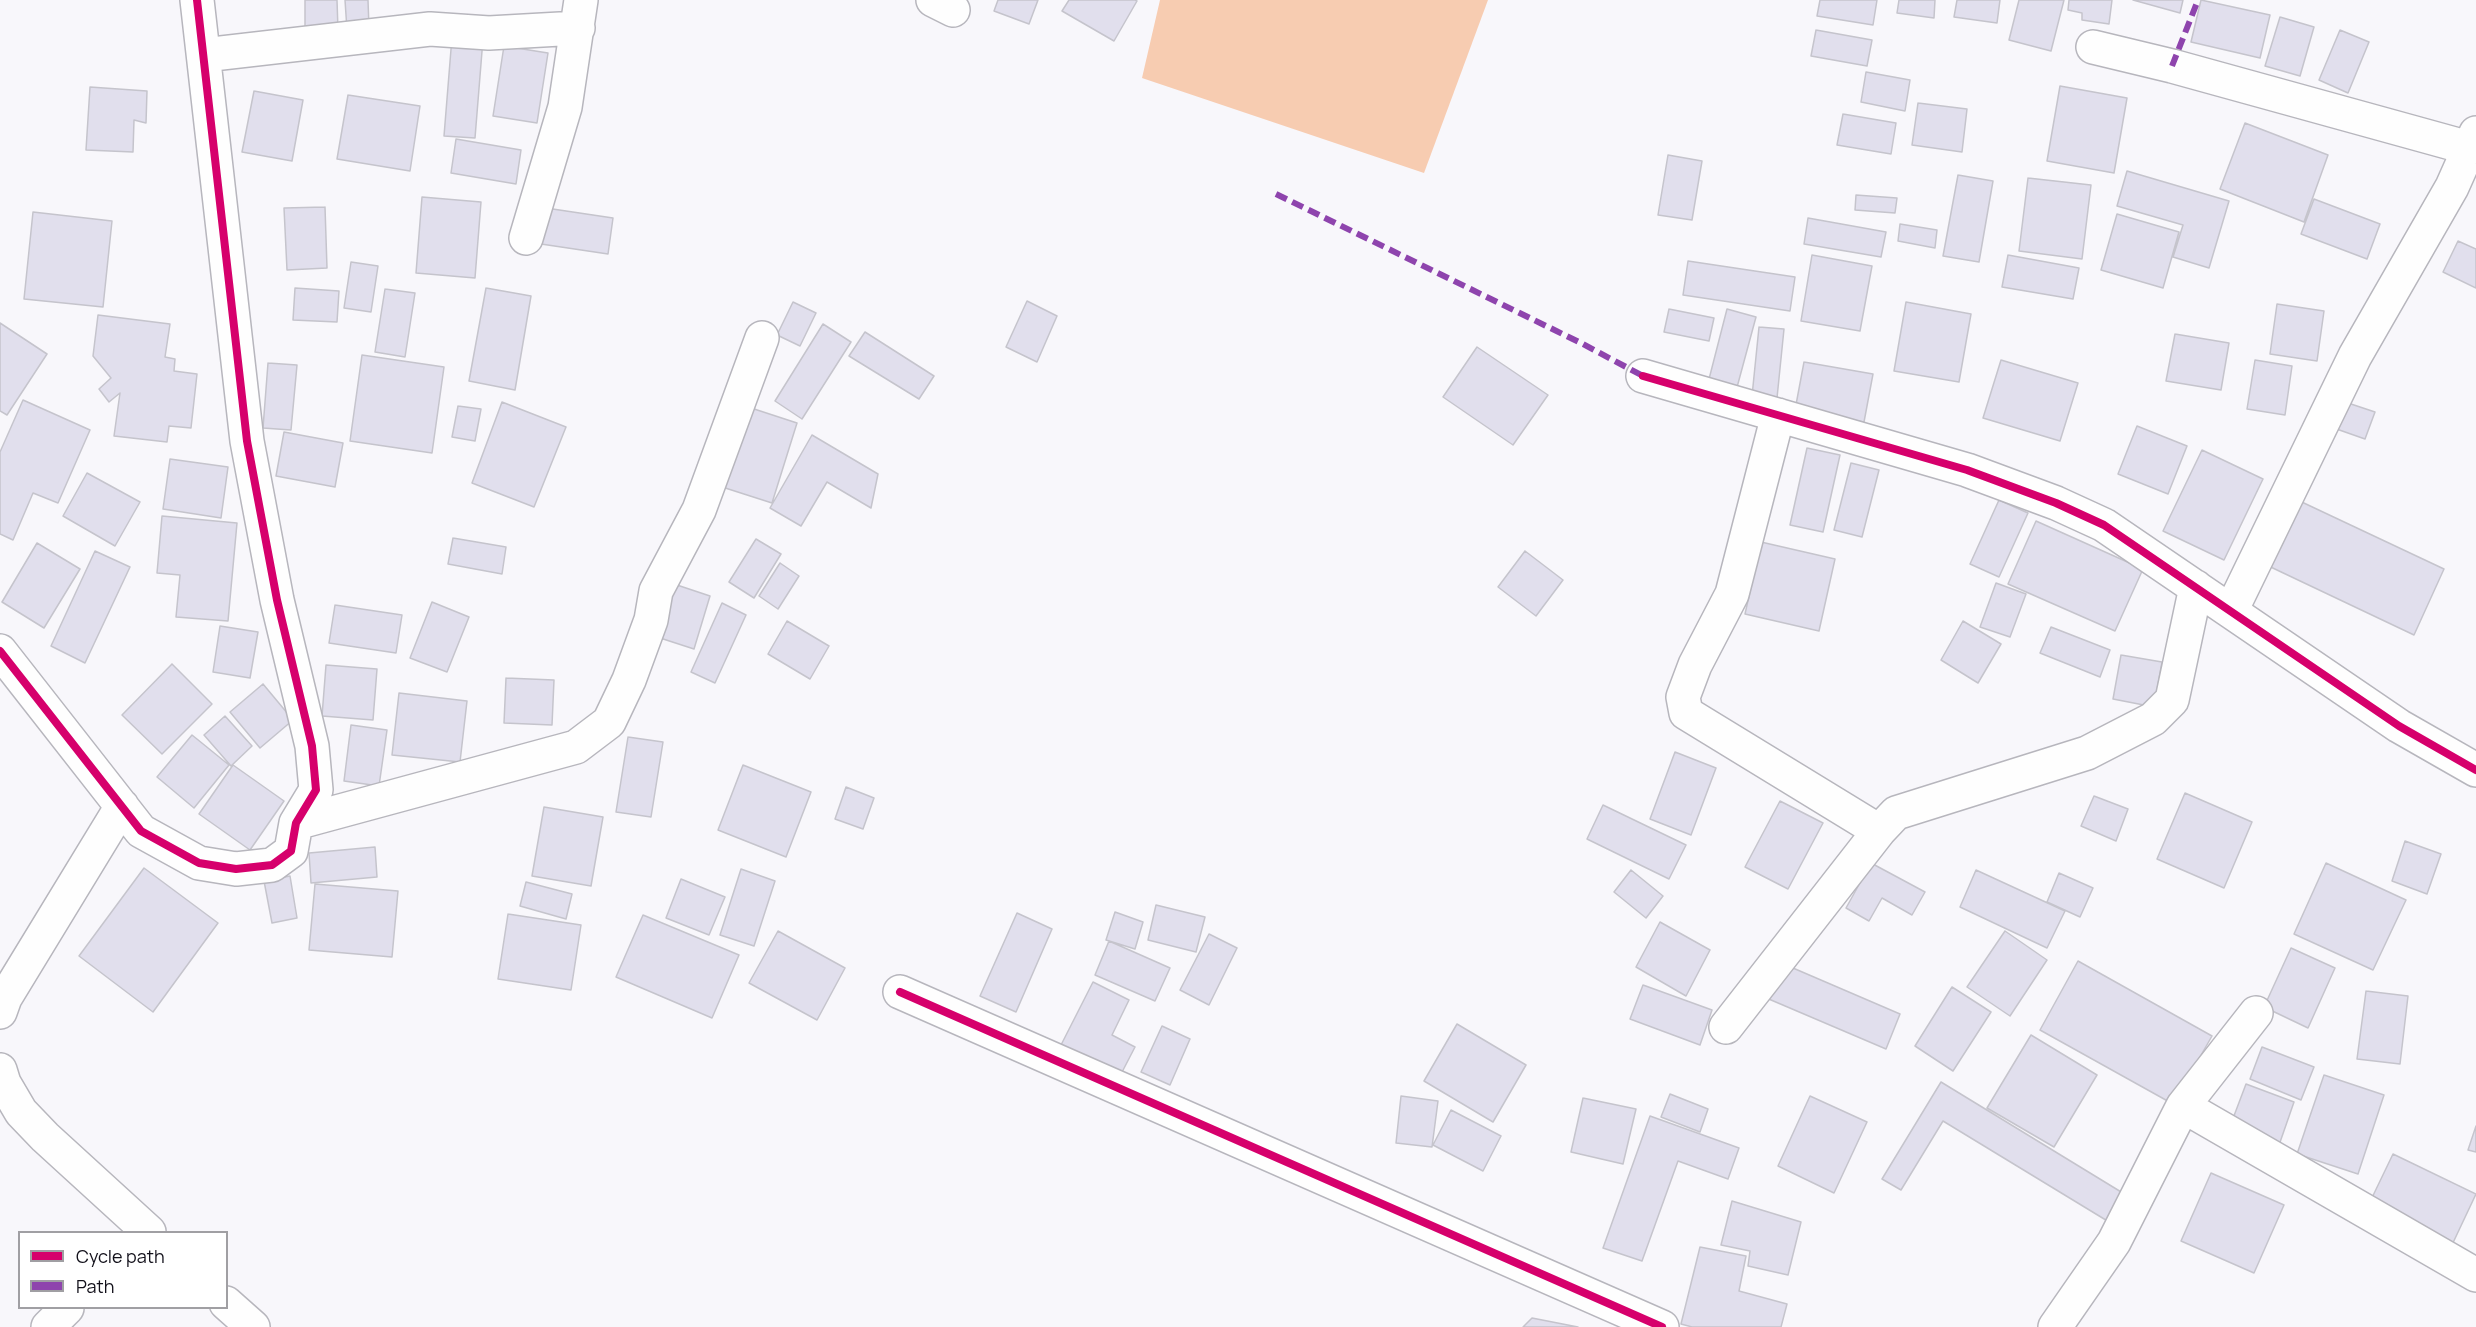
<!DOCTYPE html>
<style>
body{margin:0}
#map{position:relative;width:2476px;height:1327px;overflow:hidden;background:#f8f7fb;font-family:Manrope,sans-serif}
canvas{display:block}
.legend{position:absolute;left:18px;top:1231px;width:210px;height:78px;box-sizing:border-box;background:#fff;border:2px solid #a09fa3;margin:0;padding:8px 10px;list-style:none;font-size:18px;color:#12101a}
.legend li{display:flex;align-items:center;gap:12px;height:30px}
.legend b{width:30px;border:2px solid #a09fa3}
</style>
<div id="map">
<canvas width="2476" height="1327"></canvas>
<ul class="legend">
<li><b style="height:8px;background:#d6006c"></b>Cycle path</li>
<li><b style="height:8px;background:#8e44ad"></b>Path</li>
</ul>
</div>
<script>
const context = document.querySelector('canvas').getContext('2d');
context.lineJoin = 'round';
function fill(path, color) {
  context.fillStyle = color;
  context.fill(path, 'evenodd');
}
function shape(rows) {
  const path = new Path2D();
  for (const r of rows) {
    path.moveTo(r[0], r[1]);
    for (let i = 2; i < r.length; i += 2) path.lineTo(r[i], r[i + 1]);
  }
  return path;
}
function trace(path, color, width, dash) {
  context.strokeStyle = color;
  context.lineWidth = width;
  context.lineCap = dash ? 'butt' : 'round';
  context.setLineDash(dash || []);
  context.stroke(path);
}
const forest = shape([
 [1160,0,1488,0,1424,173,1142,78]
]);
const building = shape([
 [305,0,337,0,338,30,305,30,305,0],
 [345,0,368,0,369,28,347,30,345,0],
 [998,0,1038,0,1029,24,994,11,998,0],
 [1069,0,1135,0,1137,1,1114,41,1062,11,1069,0],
 [1820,0,1877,0,1873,25,1817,16,1820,0],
 [1899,0,1935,0,1934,18,1897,13,1899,0],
 [1957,0,2000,0,1997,23,1954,17,1957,0],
 [2019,0,2064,0,2051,51,2009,40,2019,0],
 [2069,0,2112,0,2109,24,2082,20,2082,13,2068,10,2069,0],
 [2133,0,2183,0,2180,13,2133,0],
 [2201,0,2270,15,2260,58,2191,42,2201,0],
 [2280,17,2314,27,2300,76,2265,66,2280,17],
 [1816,30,1872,40,1867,66,1811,56,1816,30],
 [2340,30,2369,42,2348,93,2319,80,2340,30],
 [452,37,483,39,475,138,444,136,452,37],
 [504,46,548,53,537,123,493,116,504,46],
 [1866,72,1910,80,1905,111,1861,102,1866,72],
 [2060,86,2127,98,2114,173,2047,161,2060,86],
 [90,87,147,91,146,123,134,120,133,152,86,150,90,87],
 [254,91,303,100,292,161,242,152,254,91],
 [348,95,420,106,410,171,337,159,348,95],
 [1918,103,1967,109,1962,152,1912,145,1918,103],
 [1843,114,1896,123,1891,154,1837,145,1843,114],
 [2245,123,2328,155,2304,222,2220,189,2245,123],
 [456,139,521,150,516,184,451,173,456,139],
 [1668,155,1702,161,1692,220,1658,215,1668,155],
 [2127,171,2229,201,2209,268,2173,257,2183,225,2117,206,2127,171],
 [1958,175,1993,181,1979,262,1943,256,1958,175],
 [2028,178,2091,185,2082,259,2019,251,2028,178],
 [1856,195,1897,198,1895,213,1855,210,1856,195],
 [422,197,481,202,475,278,416,273,422,197],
 [2314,199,2380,224,2367,259,2301,234,2314,199],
 [325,207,327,268,287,270,284,208,325,207],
 [546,208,613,218,608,254,541,244,546,208],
 [33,212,112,221,103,307,24,299,33,212],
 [2117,214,2179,232,2163,288,2101,270,2117,214],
 [1808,218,1886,232,1881,257,1804,244,1808,218],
 [1900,224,1937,230,1935,248,1898,241,1900,224],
 [2458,241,2476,249,2476,288,2443,272,2458,241],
 [1812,255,1872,266,1860,331,1801,321,1812,255],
 [2008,255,2079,268,2073,299,2002,287,2008,255],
 [1688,261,1795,277,1790,311,1683,295,1688,261],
 [351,262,378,266,371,312,344,308,351,262],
 [295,288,339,291,337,322,293,320,295,288],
 [486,288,531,296,515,390,469,381,486,288],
 [385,289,415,293,405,357,375,352,385,289],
 [1027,301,1057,316,1037,362,1006,347,1027,301],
 [793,302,816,313,800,346,777,335,793,302],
 [1906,302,1971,314,1959,382,1894,371,1906,302],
 [2277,304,2324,311,2317,361,2270,354,2277,304],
 [1669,309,1714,318,1709,341,1664,332,1669,309],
 [1727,309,1756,317,1736,391,1708,383,1727,309],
 [98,315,170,324,165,357,175,359,174,371,197,374,191,428,169,426,167,442,114,436,120,393,109,402,99,389,111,378,93,356,98,315],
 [0,323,47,354,7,415,0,411,0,323],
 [823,324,851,342,802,419,775,401,823,324],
 [1759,327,1784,329,1777,398,1752,396,1759,327],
 [865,332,934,376,919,399,849,356,865,332],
 [2175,334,2229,343,2221,390,2166,381,2175,334],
 [1477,347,1548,395,1513,445,1443,397,1477,347],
 [362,355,444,367,432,453,350,441,362,355],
 [2001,360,2078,383,2060,441,1983,418,2001,360],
 [2255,360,2292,366,2285,415,2247,409,2255,360],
 [1804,362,1873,374,1864,422,1795,410,1804,362],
 [268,363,297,365,291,430,263,428,268,363],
 [2336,399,2375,412,2365,439,2328,426,2336,399],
 [23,400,90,430,58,503,33,493,13,540,0,534,0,452,23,400],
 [502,402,566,427,534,507,472,483,502,402],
 [458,406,481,409,475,441,452,437,458,406],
 [745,406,797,423,772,503,719,486,745,406],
 [2137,426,2187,446,2168,494,2118,474,2137,426],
 [284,432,343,443,335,487,276,476,284,432],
 [812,435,878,474,871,508,827,482,801,526,770,508,812,435],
 [1807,448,1840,455,1823,532,1790,525,1807,448],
 [2202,450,2263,479,2224,560,2163,531,2202,450],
 [170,459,228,467,221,518,163,509,170,459],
 [1851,463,1879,470,1862,537,1834,530,1851,463],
 [87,473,140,502,115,546,63,516,87,473],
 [2289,496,2444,569,2414,635,2258,561,2289,496],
 [1999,500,2028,513,1999,577,1970,564,1999,500],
 [162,516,237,523,228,621,176,617,180,575,157,573,162,516],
 [2036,521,2143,569,2115,631,2008,584,2036,521],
 [453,538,506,547,502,574,448,564,453,538],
 [756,539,781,554,754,598,729,582,756,539],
 [1761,542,1835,559,1819,631,1745,614,1761,542],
 [37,543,80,569,44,628,2,602,37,543],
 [95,551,130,567,85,663,51,646,95,551],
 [1525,551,1563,580,1536,616,1498,587,1525,551],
 [780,563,799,576,778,609,759,596,780,563],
 [1996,583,2026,594,2010,637,1980,627,1996,583],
 [674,584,710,596,694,649,657,637,674,584],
 [432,602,469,617,447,672,410,658,432,602],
 [722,603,746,615,715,683,691,672,722,603],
 [335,605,402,615,396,653,329,643,335,605],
 [787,621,829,646,810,679,768,654,787,621],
 [1963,621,2001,644,1978,683,1941,660,1963,621],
 [220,626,258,632,250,678,213,672,220,626],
 [2051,627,2110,650,2100,677,2040,653,2051,627],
 [2121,655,2162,662,2154,707,2113,699,2121,655],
 [172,664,212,704,162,754,122,715,172,664],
 [326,665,377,669,373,720,322,716,326,665],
 [506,678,554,680,552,725,504,723,506,678],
 [263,684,293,720,260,748,230,712,263,684],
 [399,693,467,701,460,762,392,755,399,693],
 [225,716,252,746,231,766,204,735,225,716],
 [351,725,387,730,379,786,344,781,351,725],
 [192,735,229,765,194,808,157,777,192,735],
 [628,737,663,742,651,817,616,812,628,737],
 [1675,752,1716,768,1691,835,1650,819,1675,752],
 [233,765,284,801,250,850,199,814,233,765],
 [743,765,811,792,786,857,718,830,743,765],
 [846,787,874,798,863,829,835,819,846,787],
 [2185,793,2252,822,2224,888,2157,859,2185,793],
 [2094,796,2128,809,2116,841,2081,826,2094,796],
 [1780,801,1823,823,1788,889,1745,867,1780,801],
 [1603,805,1686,845,1669,879,1587,839,1603,805],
 [544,807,603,817,591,886,532,876,544,807],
 [2405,841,2441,854,2427,894,2392,881,2405,841],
 [375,847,377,877,311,883,309,853,375,847],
 [1871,863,1925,892,1912,915,1882,898,1869,921,1846,908,1871,863],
 [2326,863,2406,900,2373,970,2294,934,2326,863],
 [144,868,218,923,153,1012,79,956,144,868],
 [741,869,775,881,754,946,720,935,741,869],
 [1631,870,1663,896,1646,918,1614,892,1631,870],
 [1976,870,2065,911,2047,948,1960,907,1976,870],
 [2059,873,2093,888,2080,917,2047,902,2059,873],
 [290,876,297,918,272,923,264,881,290,876],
 [681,879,725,897,709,935,666,918,681,879],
 [526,882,572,894,566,919,520,906,526,882],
 [315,884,398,891,392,957,309,950,315,884],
 [1156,905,1205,917,1196,952,1148,940,1156,905],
 [1115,912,1143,922,1135,949,1106,940,1115,912],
 [1017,913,1052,929,1016,1012,980,996,1017,913],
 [508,914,581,925,571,990,498,979,508,914],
 [643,915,739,955,712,1018,616,977,643,915],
 [1660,922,1710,950,1686,996,1636,967,1660,922],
 [778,931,845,968,817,1020,749,983,778,931],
 [2005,931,2047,960,2010,1016,1967,987,2005,931],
 [1209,934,1237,948,1209,1005,1180,990,1209,934],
 [1109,941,1170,968,1155,1001,1095,975,1109,941],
 [2291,948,2335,968,2308,1028,2264,1007,2291,948],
 [2078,961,2212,1036,2173,1104,2040,1030,2078,961],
 [1779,962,1900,1014,1886,1049,1764,997,1779,962],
 [1093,982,1129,1000,1112,1035,1135,1047,1120,1076,1061,1045,1093,982],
 [1643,985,1712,1010,1700,1045,1630,1019,1643,985],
 [1952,987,1991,1012,1953,1071,1915,1046,1952,987],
 [2366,991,2408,996,2400,1064,2357,1059,2366,991],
 [1457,1024,1526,1065,1493,1122,1424,1081,1457,1024],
 [1162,1026,1190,1039,1170,1085,1141,1072,1162,1026],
 [2031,1035,2097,1075,2054,1147,1987,1108,2031,1035],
 [2262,1047,2314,1067,2301,1100,2250,1079,2262,1047],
 [2324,1075,2384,1095,2358,1174,2297,1154,2324,1075],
 [1941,1082,2131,1198,2114,1225,1943,1121,1901,1190,1882,1179,1941,1082],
 [2246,1084,2294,1102,2278,1148,2229,1129,2246,1084],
 [1670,1094,1708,1109,1700,1132,1661,1117,1670,1094],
 [1401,1096,1438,1101,1432,1147,1396,1143,1401,1096],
 [1810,1096,1867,1122,1834,1193,1778,1166,1810,1096],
 [1583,1098,1636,1109,1623,1164,1571,1152,1583,1098],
 [1451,1110,1501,1136,1483,1171,1433,1145,1451,1110],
 [1650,1116,1739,1148,1728,1179,1678,1161,1642,1261,1603,1248,1650,1116],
 [2476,1126,2476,1152,2468,1150,2476,1126],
 [2393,1154,2476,1194,2451,1247,2368,1206,2393,1154],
 [2211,1173,2284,1205,2254,1273,2181,1241,2211,1173],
 [1732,1201,1801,1222,1788,1275,1748,1266,1750,1251,1721,1245,1732,1201],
 [1700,1247,1746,1256,1739,1291,1787,1304,1781,1327,1692,1327,1681,1324,1700,1247],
 [1532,1318,1578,1327,1523,1327,1532,1318]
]);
const minor = shape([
 [933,0,953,10],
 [2093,47,2172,66,2469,148],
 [204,55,430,29,489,33,578,28],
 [526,238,565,107,581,0],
 [1643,376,1967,470,2056,503,2104,525,2399,726,2476,770],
 [1778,415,1732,594,1695,665,1683,697,1686,713,1879,831],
 [2231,611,2355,356,2452,187,2476,133],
 [0,651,141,831,199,863,236,869,272,865,291,851,296,823,316,790,312,746,277,600,247,441,197,0],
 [296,823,576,747,609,722,629,680,651,620,656,591,699,510,762,338],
 [900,992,1662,1327],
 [0,1012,5,998,122,806],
 [1726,1027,1879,831,1896,813,2087,753,2153,719,2172,700,2196,587],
 [0,1070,4,1083,21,1112,45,1137,149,1232],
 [2183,1106,2256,1013],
 [226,1303,253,1327],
 [48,1327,67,1308],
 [2055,1327,2114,1242,2183,1106,2476,1275]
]);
const quiet = shape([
 [2172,66,2198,0],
 [1276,194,1581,343,1643,376]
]);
const cycleway = shape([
 [1643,376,1967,470,2056,503,2104,525,2399,726,2476,770],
 [0,651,141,831,199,863,236,869,272,865,291,851,296,823,316,790,312,746,277,600,247,441,197,0],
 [900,992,1662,1327]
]);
fill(forest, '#f7ccb1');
fill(building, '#e1dfed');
trace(building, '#c5c4cc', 1.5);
trace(minor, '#b7b6bd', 36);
trace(minor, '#fefefe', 33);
trace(quiet, '#8e44ad', 6, [12, 6]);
trace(cycleway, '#d6006c', 8);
</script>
